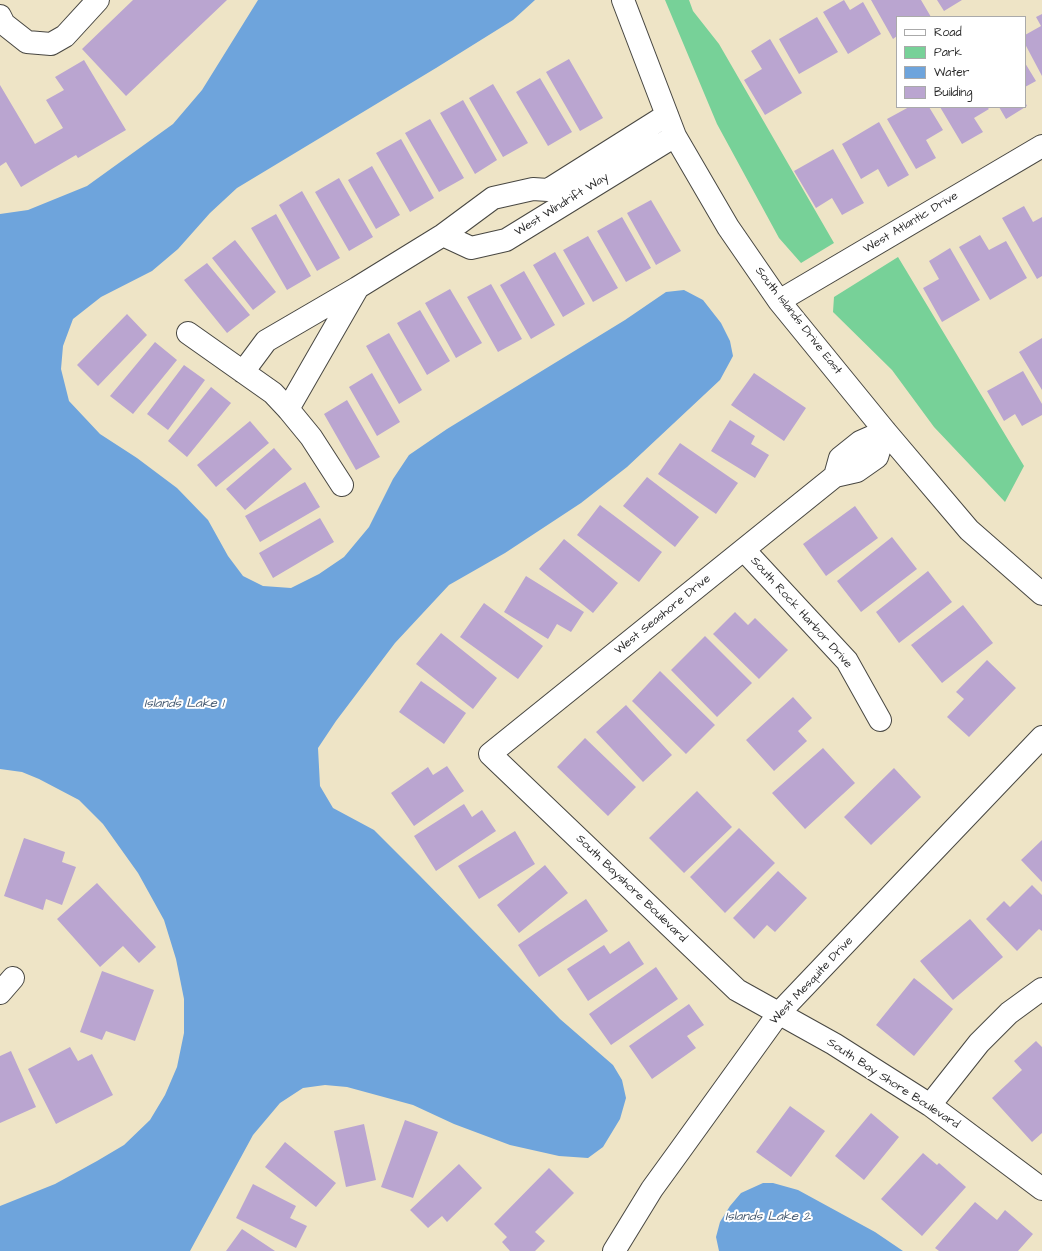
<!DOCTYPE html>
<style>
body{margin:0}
#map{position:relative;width:1042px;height:1251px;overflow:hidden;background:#eee4c6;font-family:"Architects Daughter",sans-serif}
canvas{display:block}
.legend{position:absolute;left:896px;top:16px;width:130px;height:92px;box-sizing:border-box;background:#fff;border:1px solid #aaa;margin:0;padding:5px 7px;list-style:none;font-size:12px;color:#2b2b2b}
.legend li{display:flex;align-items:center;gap:8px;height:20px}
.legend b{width:20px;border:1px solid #aaa}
</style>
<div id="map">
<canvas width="1042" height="1251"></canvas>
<ul class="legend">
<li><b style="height:5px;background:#fff"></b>Road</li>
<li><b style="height:11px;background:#77d198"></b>Park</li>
<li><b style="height:11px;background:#6ea4dc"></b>Water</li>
<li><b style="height:11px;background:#baa5d0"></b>Building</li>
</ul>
</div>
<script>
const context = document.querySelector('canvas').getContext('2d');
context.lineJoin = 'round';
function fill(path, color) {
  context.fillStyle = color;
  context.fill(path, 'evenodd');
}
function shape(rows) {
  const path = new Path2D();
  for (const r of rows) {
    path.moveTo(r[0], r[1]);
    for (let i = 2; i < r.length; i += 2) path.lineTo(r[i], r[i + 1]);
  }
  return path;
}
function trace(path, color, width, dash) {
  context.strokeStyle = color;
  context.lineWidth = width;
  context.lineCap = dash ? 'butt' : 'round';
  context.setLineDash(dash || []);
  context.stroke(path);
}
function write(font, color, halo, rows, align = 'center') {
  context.font = font + ' "Architects Daughter",sans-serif';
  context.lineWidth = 4;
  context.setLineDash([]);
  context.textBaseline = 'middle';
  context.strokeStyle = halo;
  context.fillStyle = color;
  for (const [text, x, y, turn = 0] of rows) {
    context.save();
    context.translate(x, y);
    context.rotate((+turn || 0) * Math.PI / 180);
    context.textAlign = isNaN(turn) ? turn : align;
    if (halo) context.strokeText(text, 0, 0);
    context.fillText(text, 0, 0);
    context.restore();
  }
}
const green = shape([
 [665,0,689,0,693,11,719,44,834,243,801,263,779,238,717,124],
 [898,257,1024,466,1005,502,934,427,892,370,833,312,834,297]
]);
const water = shape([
 [258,0,535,0,513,20,436,68,237,188,210,213,178,249,152,271,101,297,73,319,63,346,61,369,69,401,100,434,137,458,177,488,208,520,228,556,243,576,263,586,291,588,319,574,344,557,369,527,393,479,409,455,447,429,625,320,666,292,684,290,703,300,721,323,730,341,733,356,720,380,627,467,581,503,505,553,449,585,395,643,336,721,318,748,320,786,333,808,374,830,420,876,560,1019,613,1065,622,1080,626,1098,620,1119,603,1147,588,1158,559,1156,510,1145,454,1124,413,1105,347,1087,325,1085,303,1088,280,1103,253,1135,190,1251,0,1251,0,1206,55,1184,97,1161,124,1145,150,1120,165,1095,177,1067,184,1033,184,999,176,959,164,920,138,873,103,824,79,800,39,779,22,772,0,769,0,214,28,210,87,186,173,124,202,90],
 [763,1183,773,1183,798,1190,875,1232,903,1251,719,1251,716,1237,720,1222,730,1206,741,1193]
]);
const building = shape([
 [133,0,227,0,126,96,82,49],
 [844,0,850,10,863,2,881,34,848,54,823,12],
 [871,0,921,0,931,17,897,17,897,36,893,39],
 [937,0,962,0,944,11],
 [1042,14,1042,76,1025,44,1025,35,1041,26,1036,17],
 [817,17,838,52,799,74,779,39],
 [770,39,802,93,765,115,744,80,762,69,751,51],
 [569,59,603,118,580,131,546,72],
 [84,60,126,130,78,158,76,155,21,187,6,162,0,166,0,85,35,144,63,128,46,100,64,90,55,77],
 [1025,63,1036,81,1025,87],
 [540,78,572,132,548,146,516,92],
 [493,84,528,143,503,157,469,98],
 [463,100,497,160,475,174,440,113],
 [1025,102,1027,106,1006,119,999,107,1025,107],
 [909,107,929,107,943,130,926,140,936,158,916,169,887,119],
 [940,107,987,107,989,109,974,118,983,132,962,144],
 [430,119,464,178,439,192,405,133],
 [879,122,909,175,888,187,878,169,861,179,842,144],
 [401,139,434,198,410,212,376,153],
 [833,149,864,203,842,215,832,198,816,208,794,171],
 [372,166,400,215,376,229,348,180],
 [339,178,373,237,349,251,315,192],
 [302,191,340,258,317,271,279,205],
 [651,200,681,251,656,265,627,213],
 [1024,206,1033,222,1042,217,1042,276,1037,279,1002,218],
 [276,214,311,276,287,290,251,228],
 [622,217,651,268,626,282,597,231],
 [980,235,989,250,1006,241,1027,278,990,300,959,247],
 [588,236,618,288,593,302,563,250],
 [235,240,276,292,253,310,212,258],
 [950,248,980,300,942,322,923,288,939,279,929,261],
 [555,252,585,304,563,317,533,265],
 [207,263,250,315,227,333,184,280],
 [524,271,555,325,531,339,500,285],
 [491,284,522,339,498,352,467,297],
 [450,289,482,343,456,358,425,303],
 [420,310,450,361,427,375,397,323],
 [127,314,147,335,98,386,77,365],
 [389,333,422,390,399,404,366,346],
 [1042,338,1042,390,1019,352],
 [155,342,177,360,133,414,110,396],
 [184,365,205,380,168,430,147,414],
 [1023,371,1042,404,1042,415,1022,426,1015,414,1004,421,987,391],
 [372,373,400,422,377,436,349,387],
 [754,373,806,408,784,441,731,405],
 [211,387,231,403,187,457,168,441],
 [347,400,380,457,356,470,324,414],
 [730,420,755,436,751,444,769,455,755,478,711,451],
 [250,421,269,443,216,487,197,465],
 [680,443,738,483,716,514,658,474],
 [274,448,292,469,245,510,226,489],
 [647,477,699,517,675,547,623,506],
 [305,482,320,507,260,542,245,516],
 [600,505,662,552,639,582,577,535],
 [855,506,878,538,826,576,803,544],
 [320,518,334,542,273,578,259,553],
 [892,537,917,569,861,612,837,581],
 [564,539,618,583,593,613,539,569],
 [928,571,952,602,899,643,876,612],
 [526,576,584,612,571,632,557,624,548,639,504,612],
 [484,603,543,646,518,679,460,637],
 [963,605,993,643,942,683,911,645],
 [735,612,748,625,755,618,788,650,759,679,713,634],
 [441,633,497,678,473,709,416,664],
 [705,636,752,683,717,717,671,670],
 [987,660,1016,688,969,737,947,717,964,699,956,692],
 [660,671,715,725,686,754,632,701],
 [421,681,466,713,444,744,399,712],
 [793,697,812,718,798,731,807,741,774,771,746,740],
 [626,705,672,755,643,782,596,732],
 [585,738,636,787,608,816,557,767],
 [823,748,855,783,805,829,772,793],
 [447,766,464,791,414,826,391,793,428,767,433,775],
 [894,768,921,797,871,845,844,817],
 [697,791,732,827,684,873,649,838],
 [464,804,472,817,482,810,496,831,436,871,414,836],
 [739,828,775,863,725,913,690,877],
 [515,831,535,864,479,899,458,866],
 [24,838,65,852,62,862,76,867,62,905,46,899,43,910,4,896],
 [1042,840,1042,882,1021,860],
 [545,865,568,893,519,933,497,905],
 [778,871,807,898,775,932,767,925,754,939,733,918],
 [97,883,156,947,139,963,123,946,100,967,57,919],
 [1032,885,1042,895,1042,931,1039,929,1017,951,986,919,1004,901,1010,907],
 [586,899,608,931,539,977,518,945],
 [970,919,1003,957,953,1000,920,961],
 [629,941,644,964,588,1001,567,969,604,945,610,954],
 [656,967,678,999,611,1045,589,1014],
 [102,971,154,990,135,1041,106,1031,102,1040,80,1032],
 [914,978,953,1009,914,1056,876,1025],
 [689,1004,704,1025,687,1036,696,1048,652,1079,629,1046],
 [1036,1041,1042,1047,1042,1133,1032,1142,992,1098,1022,1070,1014,1061],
 [70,1047,78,1061,92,1054,113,1095,56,1124,28,1069],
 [11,1051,36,1107,0,1123,0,1056],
 [790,1106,825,1131,791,1177,756,1152],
 [871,1113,899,1137,864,1180,835,1156],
 [405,1120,438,1132,413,1198,381,1187],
 [364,1124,376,1180,346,1187,334,1131],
 [285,1142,336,1183,316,1207,265,1167],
 [923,1153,937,1165,939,1163,966,1187,922,1236,881,1199],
 [459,1164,482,1188,447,1222,442,1216,428,1228,410,1210],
 [549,1168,574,1193,535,1232,545,1241,535,1251,510,1251,502,1242,507,1237,494,1224],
 [253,1184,296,1206,290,1218,307,1226,296,1248,236,1218],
 [975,1202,997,1220,1005,1210,1033,1234,1018,1251,939,1251,935,1248],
 [242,1229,275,1251,226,1251]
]);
const minor = shape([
 [623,0,675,136,728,227,779,301,885,431,969,530,1042,594],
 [0,16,4,24,27,42,51,44,65,36,98,0],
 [443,235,471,248,506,240,675,136],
 [779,301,1042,146],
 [188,333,273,393,288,409,311,437,342,485],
 [243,372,266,341,357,288,443,235,493,198,533,189,548,190,667,115],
 [288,409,357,289],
 [885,431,877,457,857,471,835,476,490,754,737,990,834,1044,930,1105,1042,1189],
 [835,476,840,458,860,442,885,431],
 [744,550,847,661,880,720],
 [0,993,13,978],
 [930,1105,979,1043,1009,1013,1042,989],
 [614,1251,652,1189,681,1149,779,1013,1042,737]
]);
const streetNames = [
 ["West Windrift Way",562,205,-32],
 ["West Atlantic Drive",911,223,-31],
 ["South Islands Drive East",798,321,52],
 ["South Rock Harbor Drive",801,613,48],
 ["West Seashore Drive",663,615,-39],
 ["South Bayshore Boulevard",631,889,44],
 ["West Mesquite Drive",812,981,-47],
 ["South Bay Shore Boulevard",893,1084,33]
];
const waterNames = [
 ["Islands Lake 1",184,704],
 ["Islands Lake 2",768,1217]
];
fill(green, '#77d198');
fill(water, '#6ea4dc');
fill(building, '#baa5d0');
trace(minor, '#484742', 24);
trace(minor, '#fff', 22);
write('12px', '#2b2b2b', '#fff', streetNames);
write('italic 13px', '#465b72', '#fff', waterNames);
</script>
